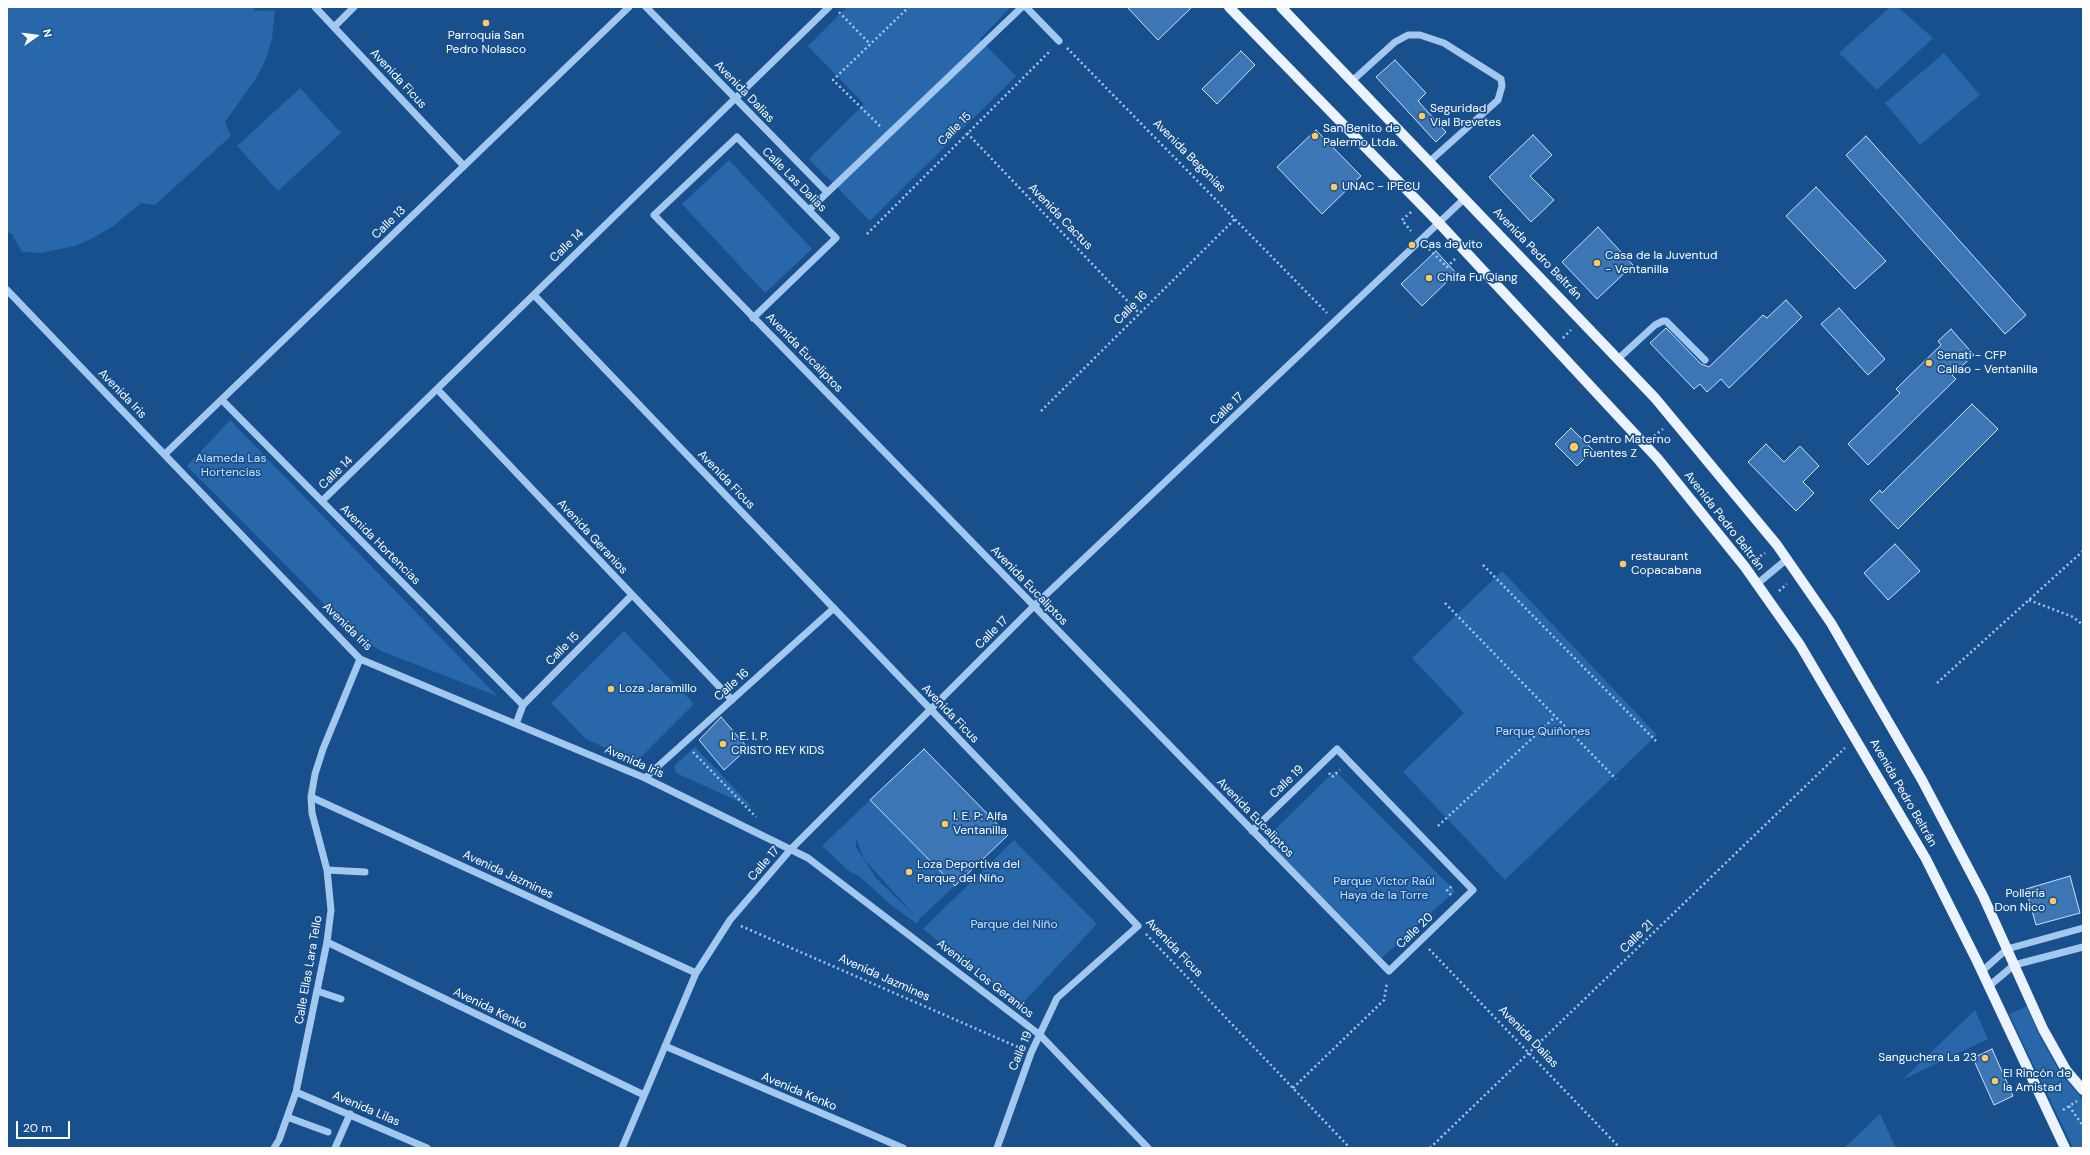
<!DOCTYPE html>
<meta charset="utf-8">
<style>
body{margin:0}
#map{position:relative;width:2090px;height:1155px;overflow:hidden;background:#184f8d;font-family:"DM Sans",sans-serif}
canvas{display:block}
.frame{position:absolute;inset:0;border:8px solid #fff;pointer-events:none}
.north{position:absolute;left:16px;top:16px;width:40px;height:40px;-webkit-text-stroke:3px #184f8d;paint-order:stroke;rotate:76deg;font-size:11px;font-weight:700;line-height:16px;text-align:center;color:#fff}
.north::after{content:'';display:block;margin:auto;width:14px;height:18px;background:#fff;clip-path:polygon(50% 0,100% 100%,50% 72%,0 100%)}
.scale{position:absolute;left:16px;top:1121px;width:54px;height:18px;box-sizing:border-box;border:2px solid #fff;border-top:0;padding-left:5px;font-size:12px;line-height:14px;white-space:nowrap;color:#fff;-webkit-text-stroke:3px #184f8d;paint-order:stroke}
</style>
<div id="map">
<canvas width="2090" height="1155"></canvas>
<div class="frame"></div>
<div class="north">N</div>
<div class="scale">20 m</div>
</div>
<script>
const context = document.querySelector('canvas').getContext('2d');
context.lineJoin = 'round';
function fill(path, color) {
  context.fillStyle = color;
  context.fill(path, 'evenodd');
}
function shape(rows) {
  const path = new Path2D();
  for (const r of rows) {
    path.moveTo(r[0], r[1]);
    for (let i = 2; i < r.length; i += 2) path.lineTo(r[i], r[i + 1]);
  }
  return path;
}
function trace(path, color, width, dash) {
  context.strokeStyle = color;
  context.lineWidth = width;
  context.lineCap = dash ? 'butt' : 'round';
  context.setLineDash(dash || []);
  context.stroke(path);
}
function write(font, color, halo, rows, align = 'center') {
  context.font = font + ' "DM Sans",sans-serif';
  context.lineWidth = 3.5;
  context.setLineDash([]);
  context.textBaseline = 'middle';
  context.strokeStyle = halo;
  context.fillStyle = color;
  for (const [text, x, y, turn = 0] of rows) {
    context.save();
    context.translate(x, y);
    context.rotate((+turn || 0) * Math.PI / 180);
    context.textAlign = isNaN(turn) ? turn : align;
    if (halo) context.strokeText(text, 0, 0);
    context.fillText(text, 0, 0);
    context.restore();
  }
}
const green = shape([
 [7,7,254,7,255,11,275,10,272,39,265,61,257,77,225,122,231,136,155,205,141,203,112,227,91,239,75,246,41,253,22,252,12,234,7,232],
 [847,7,1011,7,980,39,1016,76,870,221,809,159,864,104,808,46],
 [1890,7,1898,7,1933,38,1877,90,1839,53],
 [1944,53,1980,95,1920,145,1885,103],
 [300,88,341,133,278,191,237,146],
 [729,160,812,249,765,293,682,204],
 [230,420,497,696,381,651,354,634,187,466],
 [1502,571,1657,735,1505,880,1403,772,1464,713,1412,658],
 [624,631,694,704,636,762,586,739,551,703],
 [695,747,753,808,676,773,674,766],
 [1335,771,1455,891,1382,958,1265,839],
 [870,800,955,886,919,919,917,924,891,905,859,876,849,871,822,846],
 [856,838,864,859,915,916,876,878,856,847],
 [1014,840,1097,924,1021,1005,923,929],
 [2027,1006,2038,1033,2061,1074,2083,1100,2083,1148,2073,1148,2009,1014],
 [1975,1010,1988,1039,1902,1080],
 [1880,1114,1896,1148,1844,1148]
]);
const building = shape([
 [1127,7,1192,7,1158,40,1127,7],
 [1241,51,1255,65,1217,104,1202,89,1241,51],
 [1395,60,1426,93,1418,101,1446,132,1436,142,1376,77,1395,60],
 [1316,130,1361,176,1322,214,1277,167,1316,130],
 [1533,135,1552,155,1530,176,1554,200,1531,222,1489,177,1533,135],
 [1866,136,2026,315,2005,334,1846,155,1866,136],
 [1816,187,1886,261,1855,289,1786,216,1816,187],
 [1598,227,1633,265,1597,299,1562,262,1598,227],
 [1436,251,1456,273,1422,306,1401,284,1436,251],
 [1786,300,1802,317,1729,388,1721,379,1707,392,1700,384,1694,389,1650,343,1666,328,1701,364,1709,367,1763,315,1767,318,1786,300],
 [1839,308,1885,359,1868,375,1821,324,1839,308],
 [1951,329,1974,355,1952,375,1956,379,1868,465,1848,444,1900,393,1896,389,1941,345,1938,341,1951,329],
 [1972,404,1998,429,1898,529,1870,500,1880,490,1882,493,1972,404],
 [1571,428,1593,450,1577,466,1555,444,1571,428],
 [1766,444,1784,462,1800,446,1819,466,1803,482,1814,493,1796,511,1748,462,1766,444],
 [1895,544,1920,571,1888,600,1864,573,1895,544],
 [721,717,748,748,724,770,699,740,721,717],
 [924,749,1008,835,955,886,870,800,924,749],
 [2070,876,2080,913,2036,925,2026,889,2070,876],
 [1992,1049,2013,1096,1994,1105,1973,1058,1992,1049]
]);
const path = shape([
 [839,12,870,44],
 [1067,48,1327,313],
 [880,126,833,80,909,7],
 [967,133,1140,314],
 [1411,212,1402,220,1411,231],
 [867,234,1051,50],
 [1429,249,1447,267,1455,259],
 [1563,338,1571,330],
 [1041,411,1235,219],
 [1654,436,1663,429],
 [1756,559,1765,553],
 [1483,565,1656,741],
 [1779,591,1787,584],
 [2029,600,2073,617,2083,625],
 [1445,603,1616,779],
 [1937,683,2083,551],
 [693,752,756,817],
 [1329,773,1332,777,1340,770],
 [1438,826,1555,717],
 [1451,895,1447,890,1452,886],
 [741,926,1020,1048],
 [1146,934,1350,1148],
 [1429,949,1620,1148],
 [1293,1088,1384,1000,1387,983],
 [2069,1106,2083,1126],
 [2063,1110,2077,1101],
 [1430,1148,1845,748]
]);
const minor = shape([
 [315,7,464,166],
 [646,7,827,192],
 [1026,7,1059,41],
 [334,27,354,7],
 [1352,81,1395,42,1408,35,1420,35,1444,43,1501,79,1502,86,1498,100,1430,161],
 [809,210,1022,7],
 [7,290,360,659,645,778,808,858,1040,1035,1148,1148],
 [534,295,1138,926,1057,998,1031,1053,997,1148],
 [753,318,836,238,737,137,654,215,1389,971,1473,890,1337,749,1252,831],
 [1618,359,1655,325,1663,321,1666,321,1705,360],
 [437,389,732,700],
 [222,400,523,705],
 [165,454,629,7],
 [322,501,829,7],
 [1757,584,1787,559],
 [516,724,523,705,632,595],
 [645,778,834,608],
 [311,797,696,973],
 [327,870,365,872],
 [327,942,644,1095],
 [1981,972,2007,949,2083,928],
 [1988,987,2014,965,2083,947],
 [317,991,341,999],
 [665,1046,903,1148],
 [296,1092,427,1148],
 [287,1117,328,1132],
 [274,1148,279,1140,296,1092,327,942,331,910,327,870,312,813,311,797,315,774,323,749,360,659],
 [335,1148,350,1114],
 [622,1148,696,973,730,920,791,849,1034,606,1465,198]
]);
const major = shape([
 [1229,7,1439,223,1658,459,1745,567,1800,645,1926,859,1977,961,2065,1148],
 [1281,7,1655,398,1777,545,1831,623,1922,780,1983,896,2043,1029,2066,1070,2083,1090]
]);
const markers = [
 [486,23,4,"#ffcb61"],
 [1422,116,4,"#ffcb61"],
 [1315,136,4,"#ffcb61"],
 [1334,187,4,"#ffcb61"],
 [1412,245,4,"#ffcb61"],
 [1597,263,4,"#ffcb61"],
 [1429,278,4,"#ffcb61"],
 [1929,363,4,"#ffcb61"],
 [1574,447,5,"#ffcb61"],
 [1623,564,4,"#ffcb61"],
 [611,689,4,"#ffcb61"],
 [723,744,4,"#ffcb61"],
 [945,824,4,"#ffcb61"],
 [909,872,4,"#ffcb61"],
 [2053,901,4,"#ffcb61"],
 [1985,1058,4,"#ffcb61"],
 [1995,1081,4,"#ffcb61"]
];
const poiNames = [
 ["Parroquia San",486,36,"center"],
 ["Pedro Nolasco",486,50,"center"],
 ["Seguridad",1430,109],
 ["Vial Brevetes",1430,123],
 ["San Benito de",1323,129],
 ["Palermo Ltda.",1323,143],
 ["UNAC - IPECU",1342,187],
 ["Cas de vito",1420,245],
 ["Casa de la Juventud",1605,256],
 ["- Ventanilla",1605,270],
 ["Chifa Fu Qiang",1437,278],
 ["Senati - CFP",1937,356],
 ["Callao - Ventanilla",1937,370],
 ["Centro Materno",1583,440],
 ["Fuentes Z",1583,454],
 ["restaurant",1631,557],
 ["Copacabana",1631,571],
 ["Loza Jaramillo",619,689],
 ["I. E. I. P.",731,737],
 ["CRISTO REY KIDS",731,751],
 ["I. E. P: Alfa",953,817],
 ["Ventanilla",953,831],
 ["Loza Deportiva del",917,865],
 ["Parque del Niño",917,879],
 ["Pollería",2045,894,"right"],
 ["Don Nico",2045,908,"right"],
 ["Sanguchera La 23",1977,1058,"right"],
 ["El Rincón de",2003,1074],
 ["la Amistad",2003,1088]
];
const streetNames = [
 ["Avenida Ficus",398,79,47],
 ["Avenida Dalias",744,92,46],
 ["Calle 15",955,129,-45],
 ["Avenida Begonias",1189,156,45],
 ["Calle Las Dalias",794,180,45],
 ["Avenida Cactus",1060,217,46],
 ["Calle 13",389,223,-44],
 ["Calle 14",567,246,-44],
 ["Avenida Pedro Beltrán",1537,254,46],
 ["Calle 16",1131,308,-45],
 ["Avenida Eucaliptos",804,353,46],
 ["Avenida Iris",122,394,46],
 ["Calle 17",1227,409,-43],
 ["Calle 14",336,473,-44],
 ["Avenida Ficus",726,480,46],
 ["Avenida Pedro Beltrán",1724,521,52],
 ["Avenida Geranios",592,537,47],
 ["Avenida Hortencias",380,545,45],
 ["Avenida Eucaliptos",1029,586,46],
 ["Avenida Iris",347,627,44],
 ["Calle 17",992,633,-45],
 ["Calle 15",563,649,-45],
 ["Calle 16",732,685,-42],
 ["Avenida Ficus",950,714,46],
 ["Avenida Iris",634,762,24],
 ["Calle 19",1287,782,-44],
 ["Avenida Pedro Beltrán",1903,793,60],
 ["Avenida Eucaliptos",1255,818,46],
 ["Calle 17",764,864,-49],
 ["Avenida Jazmines",508,875,25],
 ["Calle 20",1415,931,-44],
 ["Calle 21",1637,937,-44],
 ["Avenida Ficus",1174,948,46],
 ["Calle Ellas Lara Tello",309,970,-80],
 ["Avenida Jazmines",884,978,24],
 ["Avenida Los Geranios",985,979,38],
 ["Avenida Kenko",490,1009,26],
 ["Avenida Dalias",1528,1037,46],
 ["Calle 19",1021,1051,-67],
 ["Avenida Kenko",799,1092,23],
 ["Avenida Lilas",366,1109,23]
];
const parkNames = [
 ["Alameda Las",231,459],
 ["Hortencias",231,473],
 ["Parque Quiñones",1543,732],
 ["Parque Víctor Raúl",1384,882],
 ["Haya de la Torre",1384,896],
 ["Parque del Niño",1014,925]
];
fill(green, '#2767aa');
fill(building, '#3c76b4');
trace(building, '#c9e1fb', 1);
trace(path, '#a3c8ef', 2.5, [2, 3]);
trace(minor, '#a3c8ef', 7);
trace(major, '#ebf3ff', 10);
for (const [x, y, r, color] of markers) {
  const dot = new Path2D();
  dot.arc(x, y, r, 0, 2 * Math.PI);
  context.fillStyle = color;
  context.fill(dot);
  trace(dot, '#184f8d', 1.5);
}
write('12px', '#fff', '#184f8d', poiNames, 'left');
write('12px', '#fff', '#184f8d', streetNames);
write('12px', '#c9e1fb', '#184f8d', parkNames);
</script>
